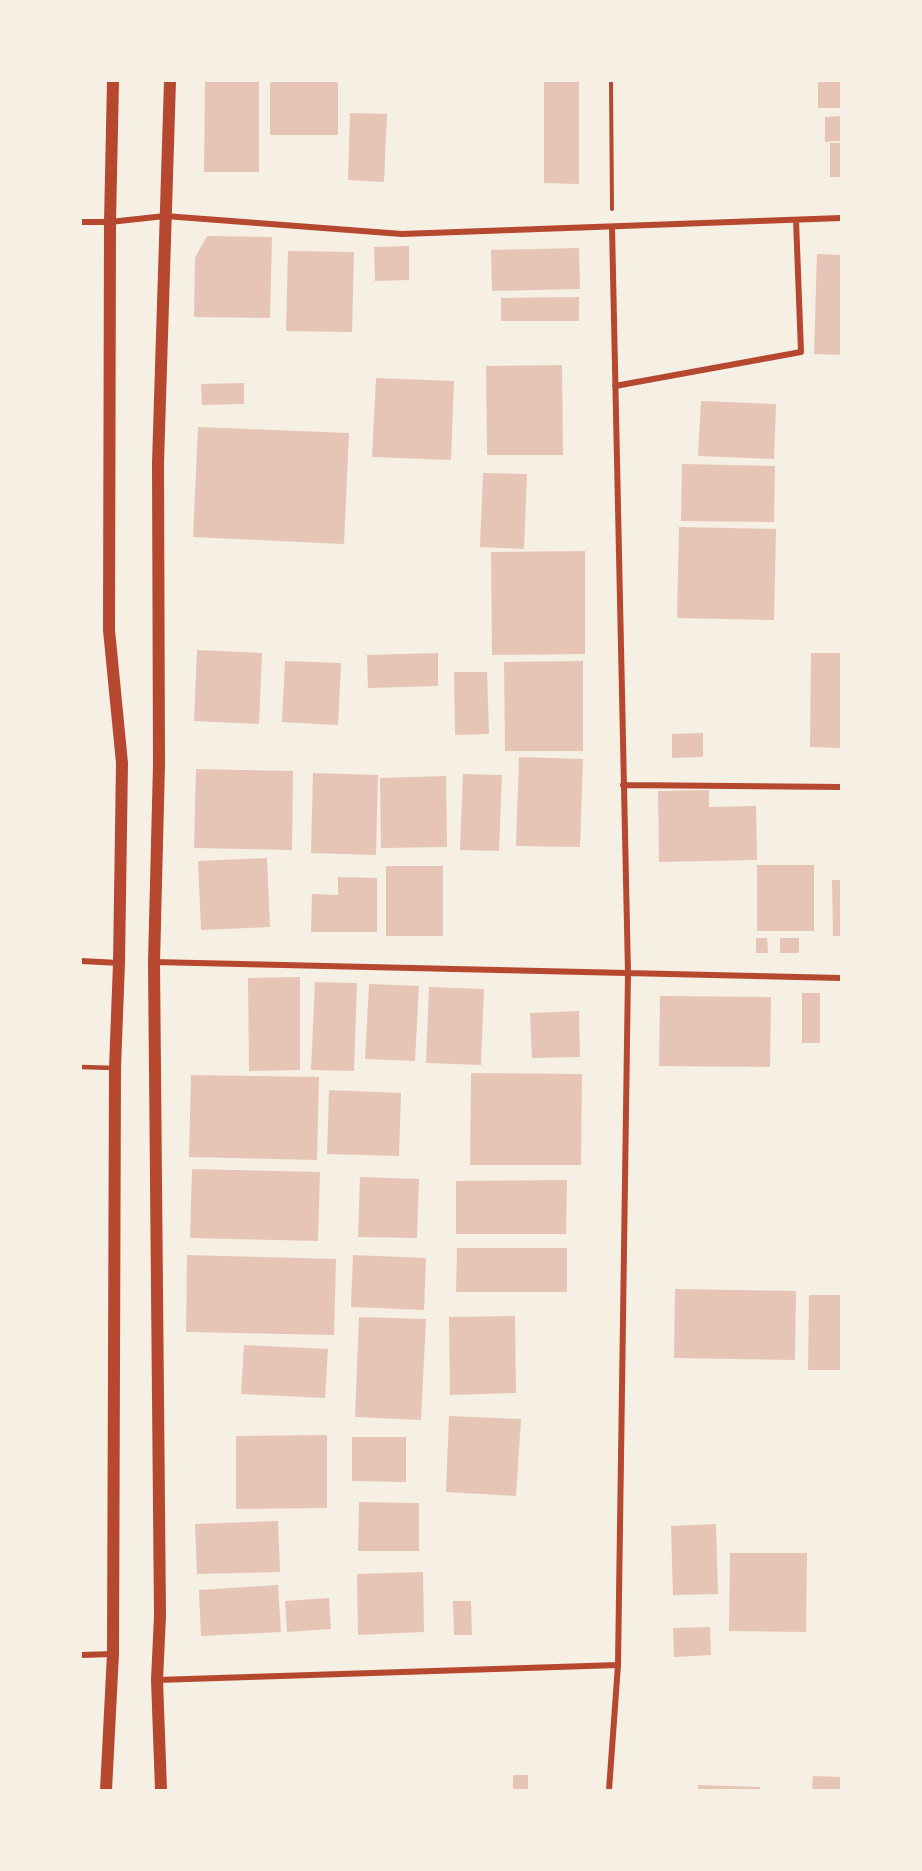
<!DOCTYPE html>
<style>
body{margin:0}
#map{position:relative;width:922px;height:1871px;overflow:hidden;background:#f6efe4;font-family:Manrope,sans-serif}
canvas{display:block}
.frame{position:absolute;inset:0;border:82px solid #f6efe4;pointer-events:none}
</style>
<div id="map">
<canvas width="922" height="1871"></canvas>
<div class="frame"></div>
</div>
<script>
const context = document.querySelector('canvas').getContext('2d');
context.lineJoin = 'round';
function fill(path, color) {
  context.fillStyle = color;
  context.fill(path, 'evenodd');
}
function shape(rows) {
  const path = new Path2D();
  for (const r of rows) {
    path.moveTo(r[0], r[1]);
    for (let i = 2; i < r.length; i += 2) path.lineTo(r[i], r[i + 1]);
  }
  return path;
}
function trace(path, color, width, dash) {
  context.strokeStyle = color;
  context.lineWidth = width;
  context.lineCap = dash ? 'butt' : 'round';
  context.setLineDash(dash || []);
  context.stroke(path);
}
const building = shape([
 [205,81,259,81,259,172,204,172],
 [270,81,338,81,338,135,270,135],
 [544,81,579,81,579,184,544,183],
 [818,81,841,81,841,108,818,108],
 [350,113,387,114,384,182,348,180],
 [841,116,841,141,825,142,825,117],
 [830,143,841,143,841,177,830,177],
 [207,236,272,237,270,318,194,317,195,258],
 [409,246,409,280,375,281,374,247],
 [579,248,580,289,492,291,491,250],
 [288,251,354,252,352,332,286,331],
 [817,254,841,255,841,355,814,354],
 [579,297,579,321,501,321,501,298],
 [562,365,563,455,487,455,486,366],
 [376,378,454,381,451,460,372,457],
 [244,383,244,404,202,405,201,384],
 [701,401,776,404,774,459,698,456],
 [198,427,349,433,344,544,193,537],
 [682,464,775,466,774,522,681,521],
 [483,473,527,474,524,549,480,547],
 [679,527,776,529,774,620,677,618],
 [585,551,585,654,492,655,491,552],
 [197,650,262,653,259,724,194,721],
 [438,653,438,686,368,688,367,655],
 [811,653,841,653,841,748,810,747],
 [285,661,341,663,338,725,282,722],
 [583,661,583,751,505,751,504,662],
 [454,672,487,672,489,734,455,735],
 [703,733,703,757,672,758,672,734],
 [519,757,583,759,580,847,516,846],
 [196,769,293,771,292,850,194,848],
 [313,773,378,775,376,855,311,853],
 [463,774,502,775,499,851,460,850],
 [446,776,447,847,381,848,380,778],
 [709,790,709,807,756,806,757,860,659,862,658,791],
 [267,858,270,927,201,930,198,861],
 [757,865,814,865,814,931,757,931],
 [386,866,443,866,443,936,386,936],
 [338,877,377,878,377,932,311,932,312,894,338,895],
 [832,880,841,880,841,936,833,936],
 [756,938,767,938,768,953,756,953],
 [780,938,799,938,799,953,780,953],
 [300,977,300,1070,249,1071,248,978],
 [315,982,357,983,354,1071,311,1070],
 [369,984,419,986,415,1061,365,1059],
 [429,987,484,989,481,1065,426,1063],
 [802,993,820,993,820,1043,802,1043],
 [660,996,771,997,770,1067,659,1066],
 [579,1011,580,1057,532,1058,530,1013],
 [471,1073,582,1074,581,1165,470,1165],
 [191,1075,319,1077,317,1160,189,1157],
 [329,1090,401,1093,399,1156,327,1154],
 [192,1169,320,1172,318,1241,190,1238],
 [360,1177,419,1179,417,1238,358,1237],
 [567,1180,566,1234,456,1234,456,1181],
 [457,1248,567,1248,567,1292,456,1292],
 [187,1255,336,1259,334,1335,186,1332],
 [353,1255,426,1258,424,1310,351,1307],
 [675,1289,796,1291,795,1360,674,1358],
 [809,1295,841,1295,841,1370,808,1370],
 [515,1316,516,1393,450,1395,449,1317],
 [359,1317,426,1319,421,1420,355,1417],
 [244,1345,328,1349,325,1398,241,1394],
 [449,1416,521,1419,516,1496,446,1492],
 [327,1435,327,1508,236,1509,236,1436],
 [352,1437,406,1437,406,1482,352,1481],
 [359,1502,419,1503,419,1551,358,1551],
 [278,1521,280,1572,197,1574,195,1524],
 [716,1524,718,1594,673,1595,671,1526],
 [730,1553,807,1553,806,1632,729,1631],
 [423,1572,424,1632,358,1635,357,1574],
 [278,1585,281,1632,201,1636,199,1590],
 [329,1598,331,1629,287,1632,285,1601],
 [453,1601,471,1601,472,1635,454,1635],
 [710,1627,711,1655,674,1657,673,1628],
 [513,1775,528,1775,528,1790,513,1790],
 [813,1776,841,1777,841,1790,812,1790],
 [698,1785,760,1787,760,1790,698,1790]
]);
const path = shape([
 [611,81,612,209]
]);
const service = shape([
 [81,1067,114,1068]
]);
const minor = shape([
 [81,222,110,222,165,216,402,234,841,218],
 [615,386,801,352,796,220],
 [623,785,841,787],
 [81,961,119,963],
 [154,962,841,978],
 [81,1655,113,1654],
 [157,1680,618,1665],
 [609,1790,618,1665,628,973,612,227]
]);
const secondary = shape([
 [106,1790,113,1654,115,1068,119,963,122,763,109,630,110,222,113,81],
 [161,1790,157,1680,160,1616,154,962,159,764,158,463,170,81]
]);
fill(building, '#e6c5b7');
trace(path, '#b5482f', 4);
trace(service, '#b5482f', 4.5);
trace(minor, '#b5482f', 6);
trace(secondary, '#b5482f', 12);
</script>
